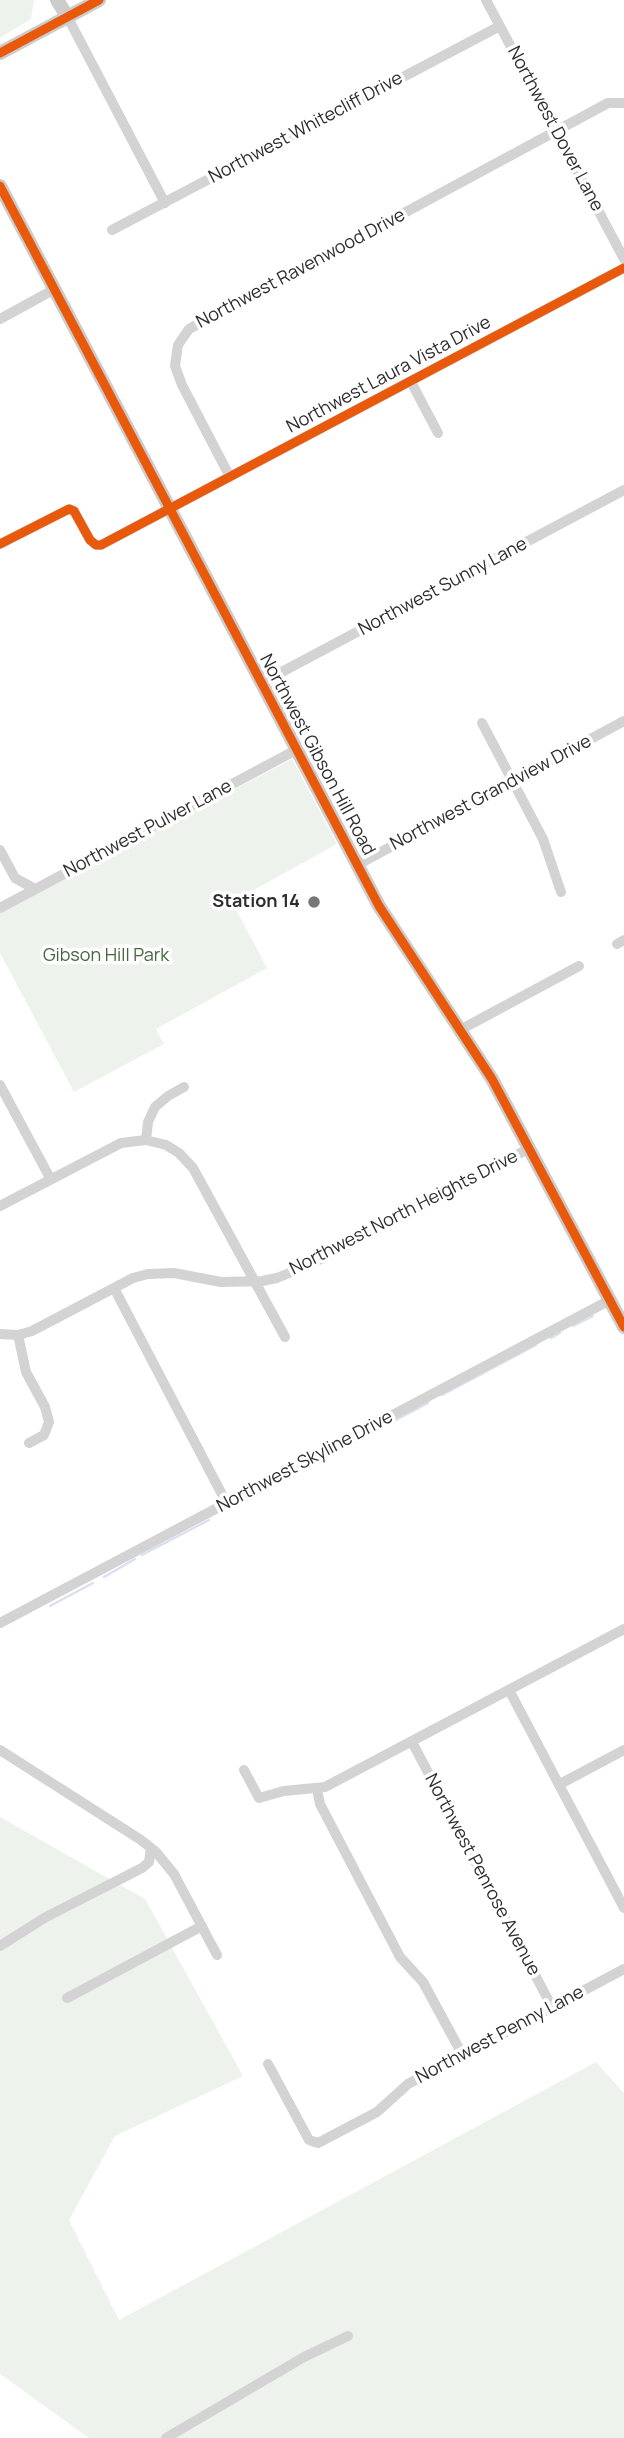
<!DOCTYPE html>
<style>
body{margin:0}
canvas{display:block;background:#fff}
</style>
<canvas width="624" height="2438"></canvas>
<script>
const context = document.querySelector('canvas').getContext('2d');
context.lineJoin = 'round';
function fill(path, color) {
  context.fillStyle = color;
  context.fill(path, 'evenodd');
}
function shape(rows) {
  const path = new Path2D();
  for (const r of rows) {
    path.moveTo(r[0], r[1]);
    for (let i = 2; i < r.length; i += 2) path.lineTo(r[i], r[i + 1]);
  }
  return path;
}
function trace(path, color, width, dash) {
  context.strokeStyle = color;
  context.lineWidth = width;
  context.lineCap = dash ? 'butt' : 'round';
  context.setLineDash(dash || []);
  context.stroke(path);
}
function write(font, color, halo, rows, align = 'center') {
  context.font = font + ' Manrope,sans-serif';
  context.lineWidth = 7;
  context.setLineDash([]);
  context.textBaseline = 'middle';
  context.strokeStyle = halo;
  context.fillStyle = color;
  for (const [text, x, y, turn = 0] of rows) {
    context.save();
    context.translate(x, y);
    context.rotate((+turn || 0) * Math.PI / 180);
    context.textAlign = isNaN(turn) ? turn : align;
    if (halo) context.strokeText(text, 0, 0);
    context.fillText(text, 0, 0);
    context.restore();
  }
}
const green = shape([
 [0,0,34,0,31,19,0,38],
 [292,759,337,844,232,902,267,968,156,1029,164,1044,74,1092,0,953,0,912],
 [0,1817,145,1899,243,2076,115,2136,69,2220,119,2320,596,2062,624,2093,624,2438,89,2438,0,2374]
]);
const stream = shape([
 [573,1326,593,1316],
 [551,1338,560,1333],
 [442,1395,536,1345],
 [373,1432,428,1403],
 [309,1467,358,1440],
 [274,1486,296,1474],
 [235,1506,260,1493],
 [142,1555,209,1520],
 [104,1577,135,1559],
 [50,1606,93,1583]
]);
const street = shape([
 [486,0,624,259],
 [67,16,165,203],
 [112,230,500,26],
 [0,319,53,290],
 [411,382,438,433],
 [230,477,182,385,175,366,178,345,189,329,608,103,624,103],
 [0,544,69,509,74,511,90,540,96,545,101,545,624,268],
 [261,683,624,490],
 [482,723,543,839,561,892],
 [0,850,15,878,35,889],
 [357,865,624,721],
 [0,908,296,750],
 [617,944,624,940],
 [460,1030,579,966],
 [0,1085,50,1178],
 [146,1140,148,1122,155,1107,168,1096,184,1087],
 [0,1206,121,1143,146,1140,166,1145,179,1153,193,1168,285,1337],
 [114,1288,227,1504],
 [0,1334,18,1335,32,1331,133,1278,148,1274,174,1273,221,1282,262,1281,277,1278,311,1264,530,1148],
 [18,1335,26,1372,45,1407,49,1422,44,1435,29,1443],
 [0,1623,610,1300],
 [509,1690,624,1908],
 [412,1742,552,2007],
 [0,1750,141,1840,156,1852,174,1874,217,1955],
 [244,1770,259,1798,284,1791,325,1787,624,1629],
 [560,1784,624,1750],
 [317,1789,320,1804,400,1957,423,1982,462,2054],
 [0,1946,46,1917,142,1868,149,1862,151,1848],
 [67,1998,202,1926],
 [268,2064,309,2140,318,2143,377,2112,408,2084,624,1969],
 [166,2438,304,2357,348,2336]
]);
const secondary = shape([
 [57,0,67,16],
 [0,53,99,0],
 [0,186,379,906,492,1079,624,1327]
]);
const cycleway = shape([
 [0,53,99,0],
 [0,186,379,906,492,1079,624,1327],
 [0,544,69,509,74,511,90,540,96,545,101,545,624,268]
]);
const markers = [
 [314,902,7,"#777"]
];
const streetNames = [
 ["Northwest Whitecliff Drive",306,128,-28],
 ["Northwest Dover Lane",555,129,62],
 ["Northwest Ravenwood Drive",301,269,-28],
 ["Northwest Laura Vista Drive",389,375,-28],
 ["Northwest Sunny Lane",443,587,-28],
 ["Northwest Gibson Hill Road",317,755,62],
 ["Northwest Grandview Drive",491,793,-28],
 ["Northwest Pulver Lane",148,829,-28],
 ["Northwest North Heights Drive",404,1213,-27],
 ["Northwest Skyline Drive",305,1462,-28],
 ["Northwest Penrose Avenue",482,1875,62],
 ["Northwest Penny Lane",500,2035,-28]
];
const poiNames = [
 ["Station 14",300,902]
];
const parkNames = [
 ["Gibson Hill Park",106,956]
];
fill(green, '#edf3ec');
trace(stream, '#d9e0f0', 2.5);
trace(street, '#d3d3d3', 10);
trace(secondary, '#ccc', 14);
trace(cycleway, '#e8590c', 9);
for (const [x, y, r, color] of markers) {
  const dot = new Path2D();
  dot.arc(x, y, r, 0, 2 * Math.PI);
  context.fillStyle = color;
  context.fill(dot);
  trace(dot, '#fff', 2.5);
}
write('18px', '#2e2e2e', '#fff', streetNames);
write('bold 18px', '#2e2e2e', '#fff', poiNames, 'right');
write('18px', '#44673e', '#fff', parkNames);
</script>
